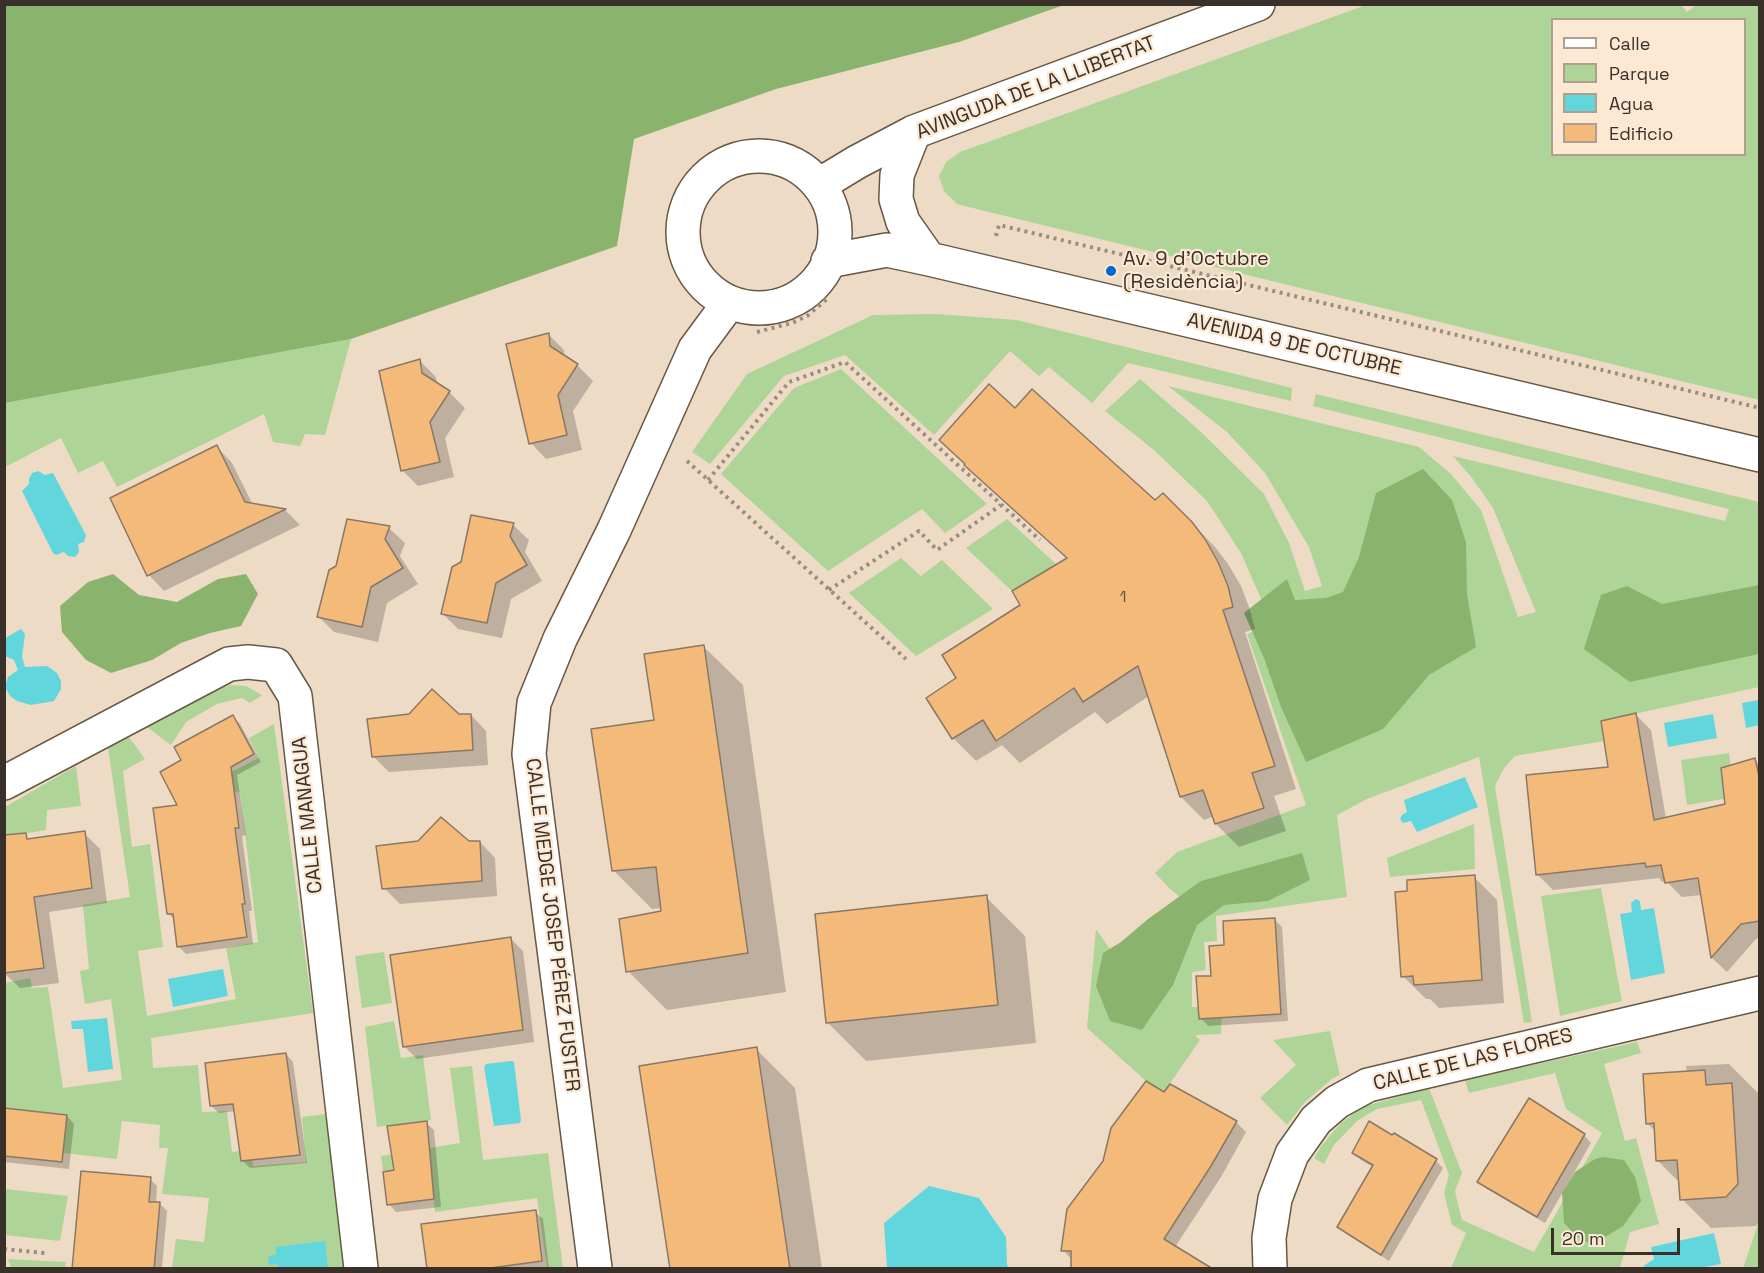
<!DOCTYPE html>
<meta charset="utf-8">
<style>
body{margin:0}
#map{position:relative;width:1764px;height:1273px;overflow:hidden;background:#eedbc6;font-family:"Space Grotesk",sans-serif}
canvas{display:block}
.frame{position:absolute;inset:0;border:6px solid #393129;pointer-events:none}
.legend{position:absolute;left:1551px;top:18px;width:195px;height:138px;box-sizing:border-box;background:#fce8d3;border:2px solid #ae9f8f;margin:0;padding:8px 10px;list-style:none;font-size:18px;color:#393129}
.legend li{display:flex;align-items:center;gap:12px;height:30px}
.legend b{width:30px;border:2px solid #ae9f8f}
.scale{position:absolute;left:1551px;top:1228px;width:129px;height:27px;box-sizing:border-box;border:3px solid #393129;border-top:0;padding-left:8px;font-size:18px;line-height:21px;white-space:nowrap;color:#393129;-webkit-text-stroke:4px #fce8d3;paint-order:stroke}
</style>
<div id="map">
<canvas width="1764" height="1273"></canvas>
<div class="frame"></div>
<ul class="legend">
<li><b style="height:8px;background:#fff"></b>Calle</li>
<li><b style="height:16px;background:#afd497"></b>Parque</li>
<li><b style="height:16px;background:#61d7dd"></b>Agua</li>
<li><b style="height:16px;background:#f4ba79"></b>Edificio</li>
</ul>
<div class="scale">20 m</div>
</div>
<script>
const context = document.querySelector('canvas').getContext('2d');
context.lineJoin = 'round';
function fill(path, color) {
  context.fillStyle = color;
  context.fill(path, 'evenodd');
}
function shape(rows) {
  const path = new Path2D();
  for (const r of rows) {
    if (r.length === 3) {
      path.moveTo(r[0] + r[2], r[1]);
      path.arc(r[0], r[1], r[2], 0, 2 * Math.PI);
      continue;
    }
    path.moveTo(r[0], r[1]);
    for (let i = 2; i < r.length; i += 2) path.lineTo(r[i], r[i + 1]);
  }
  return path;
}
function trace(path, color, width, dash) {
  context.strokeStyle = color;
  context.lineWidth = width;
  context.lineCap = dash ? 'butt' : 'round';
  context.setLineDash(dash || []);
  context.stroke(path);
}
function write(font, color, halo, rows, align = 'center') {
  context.font = font + ' "Space Grotesk",sans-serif';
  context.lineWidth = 4.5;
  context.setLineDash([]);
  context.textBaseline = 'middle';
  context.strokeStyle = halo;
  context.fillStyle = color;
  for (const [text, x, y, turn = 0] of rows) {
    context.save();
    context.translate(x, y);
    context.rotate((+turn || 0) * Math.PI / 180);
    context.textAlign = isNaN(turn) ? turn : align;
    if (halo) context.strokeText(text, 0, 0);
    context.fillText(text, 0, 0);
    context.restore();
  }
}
const green = shape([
 [1681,5,1687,12,1696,5,1759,5,1759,400,981,210,957,204,944,191,939,176,946,162,960,152,1366,5],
 [1552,20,1744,20,1744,154,1552,154],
 [936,314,1017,320,1292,388,1291,401,1128,363,1092,403,1049,367,1039,376,1010,351,934,435,845,355,784,376,710,464,692,452,747,374,873,315],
 [351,339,325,435,305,434,300,446,273,442,264,414,117,487,103,461,78,473,61,438,5,467,5,403],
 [841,369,987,504,945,533,922,509,828,571,721,474,794,388],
 [1140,379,1199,430,1264,494,1289,543,1305,591,1322,586,1309,547,1265,473,1227,432,1168,386,1419,447,1451,474,1481,510,1518,617,1536,612,1493,508,1472,478,1453,456,1725,521,1729,509,1313,406,1316,394,1759,502,1759,687,1601,721,1604,741,1515,756,1504,768,1495,786,1532,1022,1524,1023,1479,757,1367,799,1337,815,1347,897,1216,916,1217,941,1204,942,1206,970,1192,972,1192,1007,1222,1008,1221,1034,1195,1035,1200,1040,1164,1092,1146,1081,1087,1028,1096,929,1114,955,1185,901,1170,889,1155,873,1177,852,1306,805,1247,634,1272,624,1241,553,1207,501,1154,450,1105,411],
 [1007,519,1056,564,1012,591,966,548],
 [901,558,921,576,942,560,993,609,916,656,849,593],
 [230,685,246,686,262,695,250,703,242,698,217,704,186,722,171,745,147,727,218,689],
 [274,724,313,1013,151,1038,153,1068,198,1065,202,1112,227,1111,232,1152,251,1150,253,1166,306,1162,302,1117,326,1114,345,1268,172,1268,176,1239,204,1242,209,1198,162,1194,168,1148,159,1148,160,1125,122,1121,117,1159,63,1153,67,1115,5,1108,5,983,30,978,32,988,48,987,63,1088,122,1080,111,999,85,1004,80,971,89,969,83,905,130,897,108,748,129,737,145,759,123,771,132,847,150,844,163,947,138,951,147,1016,236,999,226,948,258,942,240,792,221,794,219,778,259,758,249,738],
 [1729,753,1735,797,1687,805,1681,760],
 [76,766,81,806,47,810,46,830,5,837,5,807],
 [1474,824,1475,869,1390,877,1387,858],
 [1601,888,1622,1001,1560,1016,1541,896],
 [384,952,392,1003,362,1008,355,956],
 [394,1021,401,1058,423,1055,431,1120,377,1127,365,1027],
 [1330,1031,1340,1075,1333,1078,1305,1102,1287,1125,1260,1098,1296,1065,1273,1040],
 [1637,1042,1641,1053,1604,1064,1625,1141,1636,1138,1659,1224,1630,1232,1620,1268,1451,1268,1466,1233,1452,1225,1444,1193,1449,1175,1421,1100,1377,1109,1357,1121,1334,1145,1324,1164,1314,1158,1322,1145,1340,1124,1362,1107,1429,1088,1462,1173,1455,1191,1462,1220,1534,1252,1602,1133,1566,1109,1555,1073,1469,1093,1465,1080],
 [472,1066,483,1160,548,1153,563,1268,547,1268,537,1198,435,1212,431,1166,383,1172,381,1156,460,1143,450,1068],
 [5,1189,68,1196,60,1241,5,1235],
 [1759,1221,1759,1268,1743,1268],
 [8,1259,66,1262,65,1268,11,1268]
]);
const forest = shape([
 [5,4,1064,4,1064,5,959,42,776,89,634,139,617,246,351,339,5,403],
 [1423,469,1452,500,1466,542,1467,594,1476,647,1429,675,1383,729,1306,762,1281,707,1264,658,1244,613,1287,579,1295,600,1326,598,1343,592,1359,557,1376,493],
 [113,574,139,595,177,602,218,579,246,574,258,594,241,626,210,633,181,643,152,660,111,673,86,660,62,632,60,606,88,582],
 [1759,585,1759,654,1630,682,1584,649,1601,595,1627,586,1662,604],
 [1302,853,1310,880,1268,901,1224,905,1197,925,1173,985,1142,1030,1110,1021,1096,986,1103,953,1121,942,1148,919,1201,881],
 [1603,1157,1624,1160,1635,1177,1641,1201,1623,1226,1592,1245,1576,1236,1564,1223,1562,1193,1575,1172,1595,1159]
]);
const water = shape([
 [38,471,45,475,53,473,86,535,84,542,78,544,79,552,75,557,68,556,64,552,56,555,53,553,22,491,29,484,29,479,32,473],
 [21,629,25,634,22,657,25,667,47,666,57,673,61,681,61,689,54,701,31,705,17,701,10,696,5,687,8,677,18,670,14,660,5,656,5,638],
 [1759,700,1759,725,1746,728,1742,703],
 [1713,714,1717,738,1668,747,1664,723],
 [1465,777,1478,807,1417,832,1411,821,1403,823,1400,819,1402,815,1407,812,1404,800],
 [1636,899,1640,901,1641,910,1654,908,1665,973,1631,980,1620,914,1632,912,1631,903],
 [223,969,228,996,173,1007,168,979],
 [107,1018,113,1069,88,1072,83,1029,72,1029,71,1021],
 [511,1061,514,1062,521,1120,520,1123,494,1126,484,1067,486,1064],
 [929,1186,979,1198,1006,1237,1007,1265,1009,1268,887,1268,884,1223],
 [1714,1233,1721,1264,1700,1268,1643,1268,1645,1265,1654,1259,1651,1247],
 [325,1241,328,1268,278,1268,277,1264,269,1265,268,1256,276,1255,276,1247]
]);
const shadow = shape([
 [548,334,564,350,564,357,578,366,593,381,573,411,582,450,546,459,531,443],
 [420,361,436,377,437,384,449,392,465,408,445,438,454,477,418,486,402,470],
 [1015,410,1156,502,1163,495,1215,547,1228,564,1241,586,1250,610,1255,629,1245,632,1296,789,1274,796,1286,831,1239,847,1216,824,1214,816,1204,820,1181,797,1149,696,1107,724,1095,712,1020,763,1002,745,976,761,953,738,958,678,1022,605,1068,559,989,488,941,440],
 [217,447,232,463,253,505,285,510,300,525,164,591,149,575],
 [513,525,529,540,525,552,542,581,511,599,502,638,458,629,442,613],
 [389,528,405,543,400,556,418,584,387,603,378,642,334,632,319,617],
 [704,647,743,685,786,992,667,1010,628,971,663,913,662,908,652,909,613,870,656,721],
 [459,715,471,715,486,731,488,765,389,772,374,757],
 [1636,715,1651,730,1666,819,1727,805,1754,760,1760,765,1760,938,1756,939,1727,972,1712,958,1702,895,1682,897,1666,881,1662,882,1659,878,1553,890,1538,875,1610,768],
 [233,717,240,724,261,762,237,775,246,835,242,836,252,911,249,911,253,944,186,954,178,946,175,920,169,914,183,761],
 [84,833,100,849,107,903,49,912,59,983,20,988,4,973,4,844],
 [480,842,495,858,497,896,400,904,384,888,468,843],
 [1474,877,1497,900,1504,1003,1439,1008,1430,999,1426,999,1403,976],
 [986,897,1025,936,1036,1043,866,1061,827,1022],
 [1274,919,1282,927,1288,1021,1208,1026,1201,1018,1213,977,1226,946],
 [510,938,523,951,534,1042,417,1059,404,1046],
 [756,1049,795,1088,822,1268,671,1268],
 [286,1054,293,1062,307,1163,250,1168,242,1160,236,1111,219,1113,211,1106],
 [1729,1064,1758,1093,1760,1221,1756,1226,1711,1228,1682,1199,1681,1184,1657,1160,1656,1132,1647,1123,1687,1073,1686,1066],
 [1164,1094,1236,1122,1246,1132,1221,1177,1175,1247,1072,1260,1063,1250],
 [4,1110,67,1116,74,1124,69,1169,4,1162],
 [426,1123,434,1130,441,1207,396,1212,389,1204,395,1172],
 [1584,1135,1591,1143,1545,1223,1487,1189,1479,1182],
 [1354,1153,1436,1161,1443,1168,1389,1261,1347,1234,1339,1227,1373,1167,1361,1160],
 [150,1179,157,1186,156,1203,159,1203,167,1211,162,1268,74,1268],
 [535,1212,543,1219,549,1268,429,1268]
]);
const building = shape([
 [549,333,550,346,578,364,558,395,567,435,529,444,506,344,549,333],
 [420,359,422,373,450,391,430,422,440,462,401,471,379,371,420,359],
 [989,384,1015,408,1032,389,1155,500,1163,493,1192,522,1205,539,1218,562,1228,586,1233,607,1223,610,1275,766,1252,773,1264,808,1215,824,1203,790,1180,797,1138,666,1083,702,1074,688,996,741,983,720,952,739,926,698,956,678,942,655,1020,605,1012,591,1067,558,964,465,965,464,939,440,989,384],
 [217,445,245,502,286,509,147,576,110,498,217,445],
 [471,515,514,523,510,536,527,565,496,583,487,623,441,614,452,567,461,562,471,515],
 [347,519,390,526,385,539,403,568,371,587,362,627,317,617,329,570,336,566,347,519],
 [704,645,748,953,626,972,619,919,661,911,656,867,612,871,591,729,654,720,644,654,704,645],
 [432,689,459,714,471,714,473,750,372,757,367,719,409,714,432,689],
 [1636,713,1654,820,1725,804,1721,768,1755,758,1760,781,1760,921,1741,924,1711,958,1698,878,1665,883,1661,865,1646,867,1645,863,1536,875,1526,775,1608,767,1601,721,1636,713],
 [233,715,254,754,231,767,239,828,235,828,245,904,242,904,247,937,177,947,173,914,167,914,153,808,177,805,160,772,181,760,174,747,233,715],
 [441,817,469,841,480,841,482,881,382,889,376,846,418,841,441,817],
 [85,831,92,888,34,897,44,968,4,973,4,835,26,833,27,839,85,831],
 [1475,875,1482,980,1414,985,1413,976,1401,977,1395,892,1407,891,1407,880,1475,875],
 [987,895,998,1005,826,1023,815,914,987,895],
 [1275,918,1281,1014,1199,1019,1196,976,1211,976,1209,946,1224,945,1223,921,1275,918],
 [511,937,523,1030,403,1047,390,955,511,937],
 [757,1047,790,1269,670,1269,639,1066,757,1047],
 [286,1053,300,1155,241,1161,233,1104,210,1106,205,1063,286,1053],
 [1705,1070,1706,1085,1732,1083,1738,1184,1726,1197,1680,1200,1677,1160,1656,1161,1654,1123,1646,1124,1643,1074,1705,1070],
 [1146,1081,1164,1092,1170,1084,1237,1121,1211,1166,1164,1239,1213,1269,1071,1269,1071,1251,1061,1251,1067,1209,1103,1161,1111,1128,1146,1081],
 [1529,1098,1585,1134,1537,1217,1477,1182,1529,1098],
 [4,1108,67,1115,62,1162,4,1156,4,1108],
 [427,1121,434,1199,387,1205,383,1172,394,1170,387,1126,427,1121],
 [1369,1121,1392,1135,1394,1133,1437,1159,1381,1255,1337,1227,1373,1165,1352,1153,1369,1121],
 [81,1171,151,1177,149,1202,160,1202,154,1269,72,1269,81,1171],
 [536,1210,542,1261,483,1269,427,1269,421,1224,536,1210]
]);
const path = shape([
 [996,236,999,225,1760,408],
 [757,332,792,323,807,316,827,299],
 [687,461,906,659],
 [708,480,789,382,845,362,1040,540],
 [829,590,919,531,937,550,1001,505],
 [4,1249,45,1253]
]);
const minor = shape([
 [914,132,897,175,896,199,903,222,929,259],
 [759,232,76],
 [819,185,857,162,914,132,1258,4],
 [828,261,887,250,929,259,1760,455],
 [4,783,229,664,248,662,276,665,295,696,361,1268],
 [595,1268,529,754,534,703,560,639,614,530,695,349,729,303],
 [1270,1268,1269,1238,1275,1199,1292,1154,1316,1120,1337,1102,1368,1085,1760,993]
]);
const markers = [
 [1111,271,6,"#0268d1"]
];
const numberNames = [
 ["1",1123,598]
];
const streetNames = [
 ["AVINGUDA DE LA LLIBERTAT",1036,88,-21],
 ["AVENIDA 9 DE OCTUBRE",1294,345,13],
 ["CALLE MANAGUA",308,815,-96],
 ["CALLE MEDGE JOSEP PÉREZ FUSTER",552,925,83],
 ["CALLE DE LAS FLORES",1473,1060,-14]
];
const poiNames = [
 ["Av. 9 d'Octubre",1123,260],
 ["(Residència)",1123,283]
];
fill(green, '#afd497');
fill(forest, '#8ab46e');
fill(water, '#61d7dd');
fill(shadow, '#0003');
fill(building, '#f4ba79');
trace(building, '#897865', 1.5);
trace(minor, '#675745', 36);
trace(path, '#9b8d7e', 4, [3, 4.5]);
trace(minor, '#fff', 33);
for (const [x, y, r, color] of markers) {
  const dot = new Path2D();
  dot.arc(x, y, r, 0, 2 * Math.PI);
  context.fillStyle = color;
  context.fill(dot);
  trace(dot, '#fce8d3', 2);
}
write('16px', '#68533d', null, numberNames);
write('20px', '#393129', '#fce8d3', streetNames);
write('20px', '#393129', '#fce8d3', poiNames, 'left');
</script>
